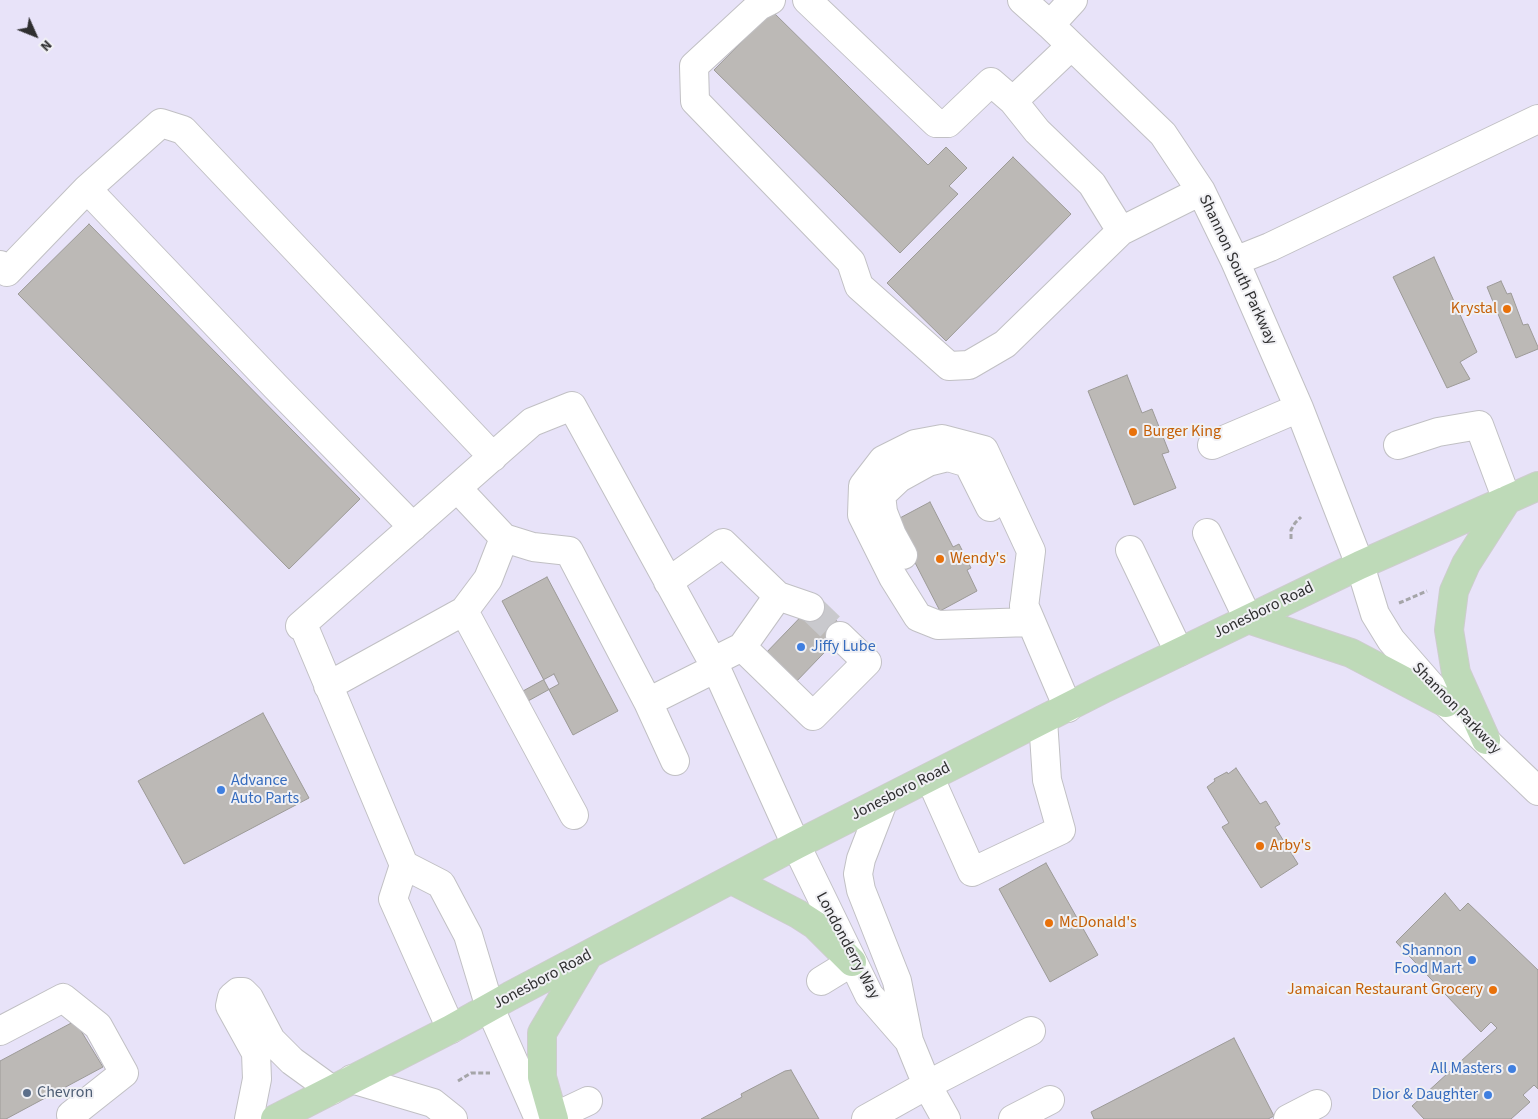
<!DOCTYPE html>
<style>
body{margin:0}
#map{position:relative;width:1538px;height:1119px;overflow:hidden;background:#f0f0f4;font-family:"Source Sans 3",sans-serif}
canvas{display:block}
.north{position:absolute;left:10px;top:10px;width:50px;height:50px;-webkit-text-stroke:4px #f0f0f4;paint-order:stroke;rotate:134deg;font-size:14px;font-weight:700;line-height:20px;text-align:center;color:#2f2f30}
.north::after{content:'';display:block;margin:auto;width:18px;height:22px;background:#2f2f30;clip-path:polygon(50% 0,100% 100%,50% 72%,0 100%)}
</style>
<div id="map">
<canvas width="1538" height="1119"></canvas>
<div class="north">N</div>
</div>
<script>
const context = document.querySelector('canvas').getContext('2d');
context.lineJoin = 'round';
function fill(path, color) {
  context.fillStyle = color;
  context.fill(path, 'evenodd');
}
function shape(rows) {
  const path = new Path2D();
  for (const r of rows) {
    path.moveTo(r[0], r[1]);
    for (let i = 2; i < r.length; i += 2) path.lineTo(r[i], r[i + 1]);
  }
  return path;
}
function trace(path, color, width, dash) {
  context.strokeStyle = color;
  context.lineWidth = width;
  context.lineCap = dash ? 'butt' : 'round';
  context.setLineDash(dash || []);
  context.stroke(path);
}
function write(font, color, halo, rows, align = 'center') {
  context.font = font + ' "Source Sans 3",sans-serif';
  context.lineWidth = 4;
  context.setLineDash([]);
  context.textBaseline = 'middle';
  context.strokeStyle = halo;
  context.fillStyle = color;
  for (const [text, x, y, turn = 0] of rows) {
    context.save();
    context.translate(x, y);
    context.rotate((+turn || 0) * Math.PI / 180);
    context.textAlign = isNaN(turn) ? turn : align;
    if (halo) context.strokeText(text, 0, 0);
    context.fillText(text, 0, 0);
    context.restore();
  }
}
const commercial = shape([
 [0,0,1538,0,1538,1119,0,1119]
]);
const building = shape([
 [772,11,928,165,946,147,967,168,949,186,958,194,900,253,714,70,772,11],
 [1013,157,1071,214,946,341,887,283,1013,157],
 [89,224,360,499,289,569,18,294,89,224],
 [1434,257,1477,352,1460,362,1470,379,1447,388,1393,277,1434,257],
 [1501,281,1507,294,1511,293,1523,325,1528,324,1538,347,1538,349,1516,358,1487,287,1501,281],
 [1127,375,1142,413,1152,409,1169,452,1162,454,1176,488,1134,505,1088,391,1127,375],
 [930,502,953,547,959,544,971,568,967,570,977,591,940,611,909,551,898,519,930,502],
 [547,577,618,711,573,735,502,601,547,577],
 [816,601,846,630,793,685,763,656,816,601],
 [554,674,559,684,528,701,523,691,554,674],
 [263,713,309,798,184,864,138,781,263,713],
 [1236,768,1260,804,1266,801,1280,824,1275,827,1298,864,1261,888,1222,827,1229,823,1207,787,1215,781,1214,779,1227,772,1228,774,1236,768],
 [1046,863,1098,955,1050,982,999,889,1046,863],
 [1445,893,1460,911,1468,903,1538,970,1538,1089,1534,1085,1523,1095,1530,1102,1511,1119,1424,1119,1412,1106,1497,1028,1491,1022,1481,1032,1396,942,1445,893],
 [75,1021,103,1067,6,1119,0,1119,0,1061,75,1021],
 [1234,1038,1274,1116,1268,1119,1094,1119,1091,1112,1234,1038],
 [791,1070,819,1119,701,1119,742,1097,741,1094,785,1071,791,1070]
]);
const minorTunnel = shape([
 [810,607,840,636]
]);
const path = shape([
 [1291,539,1291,530,1295,523,1301,517],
 [1399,603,1427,591],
 [458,1081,471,1073,490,1073]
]);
const minor = shape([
 [771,0,759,6,694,66,695,101,851,262,859,286,949,366,969,365,1005,344,1121,231,1201,191],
 [807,0,936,123,948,123,991,82,1013,101,1037,131,1092,184,1121,231],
 [1022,0,1050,25,1163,134,1201,191,1235,261,1299,408,1360,565,1375,614,1391,640,1446,703,1538,791],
 [1050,25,1073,0],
 [1013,101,1071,46],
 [87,189,161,123,183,130,493,457],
 [1235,261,1270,247,1538,119],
 [0,265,7,272,87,189,276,387,413,527],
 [1212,445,1299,408],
 [1398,445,1438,432,1479,425,1507,500],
 [457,488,504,538,533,547,569,551,648,702,675,761],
 [1207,533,1248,619],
 [1130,550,1179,652],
 [903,555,892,535,883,512,881,495,899,478,928,462,948,457,968,463,990,507],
 [668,582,723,543,778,596,742,647],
 [778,596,810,607],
 [1024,605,1068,708],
 [1024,607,1031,551,984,450,942,439,915,444,883,460,863,486,862,515,893,577,918,617,938,625,1031,622],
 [464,611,488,579,504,538],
 [300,626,532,422,572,406,716,668,796,845,869,995,909,1041],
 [307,634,404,865,393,899,451,1029],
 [712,662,742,647,813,716,867,662,840,636],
 [328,686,464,611,574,815],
 [648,702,716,668],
 [930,778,972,872,1061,830,1047,780,1043,720],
 [883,802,861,859,858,874,861,890,897,981,909,1041,927,1085,946,1119],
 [404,865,441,884,468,935,490,1008,539,1119],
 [821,981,852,962],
 [0,1031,63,998,98,1026,124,1073,71,1115,73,1119],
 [352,1079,433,1103,453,1119],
 [249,1119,257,1079,256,1053,230,1006,232,997,238,992,243,992,249,998,271,1040,292,1061,332,1090],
 [550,1119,588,1101],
 [866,1119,927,1085,1031,1031],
 [1013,1119,1050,1100],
 [1288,1119,1317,1104]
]);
const major = shape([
 [1248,619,1351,653,1446,703],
 [1486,740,1456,673,1449,630,1454,591,1466,564,1507,500],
 [732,880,798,914,815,925,852,962],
 [275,1119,451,1029,510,996,796,845,1103,689,1360,565,1538,486],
 [554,1119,542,1077,542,1033,587,957]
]);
const markers = [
 [1507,309,5,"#e8710a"],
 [1133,432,5,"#e8710a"],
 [940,559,5,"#e8710a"],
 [801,647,5,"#3f7fe0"],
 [221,790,5,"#3f7fe0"],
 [1260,846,5,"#e8710a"],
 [1049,923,5,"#e8710a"],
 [1472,960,5,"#3f7fe0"],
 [1493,990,5,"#e8710a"],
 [1512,1069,5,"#3f7fe0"],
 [27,1093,5,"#5c6f8a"],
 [1488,1095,5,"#3f7fe0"]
];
const streetNames = [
 ["Shannon South Parkway",1237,270,65],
 ["Jonesboro Road",1264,611,-26],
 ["Shannon Parkway",1456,709,46],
 ["Jonesboro Road",901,792,-27],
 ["Londonderry Way",847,946,62],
 ["Jonesboro Road",543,980,-28]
];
const foodNames = [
 ["Krystal",1497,309,"right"],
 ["Burger King",1143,432],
 ["Wendy's",950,559],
 ["Arby's",1270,846],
 ["McDonald's",1059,923],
 ["Jamaican Restaurant Grocery",1483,990,"right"]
];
const shopNames = [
 ["Jiffy Lube",811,647,"left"],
 ["Advance",231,781,"left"],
 ["Auto Parts",231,799,"left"],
 ["Shannon",1462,951],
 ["Food Mart",1462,969],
 ["All Masters",1502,1069],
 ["Dior & Daughter",1478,1095]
];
const serviceNames = [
 ["Chevron",37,1093]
];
fill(commercial, '#e8e3f9');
fill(building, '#bcb9b6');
trace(building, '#9d9b98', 1);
trace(minorTunnel, '#c9c9cd', 28, [28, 14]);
trace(minor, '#c1c0c4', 30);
trace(major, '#cdcdcd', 30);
trace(path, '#a5a5a8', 3, [5, 2.5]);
trace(minor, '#fff', 28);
trace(major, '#bedab8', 28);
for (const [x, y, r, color] of markers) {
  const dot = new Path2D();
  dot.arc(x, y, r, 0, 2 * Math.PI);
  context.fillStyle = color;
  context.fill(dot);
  trace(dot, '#f0f0f4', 2);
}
write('16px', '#2f2f30', '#f0f0f4', streetNames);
write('16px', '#c56008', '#f0f0f4', foodNames, 'left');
write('16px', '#366cbe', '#f0f0f4', shopNames, 'right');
write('16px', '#4e5e75', '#f0f0f4', serviceNames, 'left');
</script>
